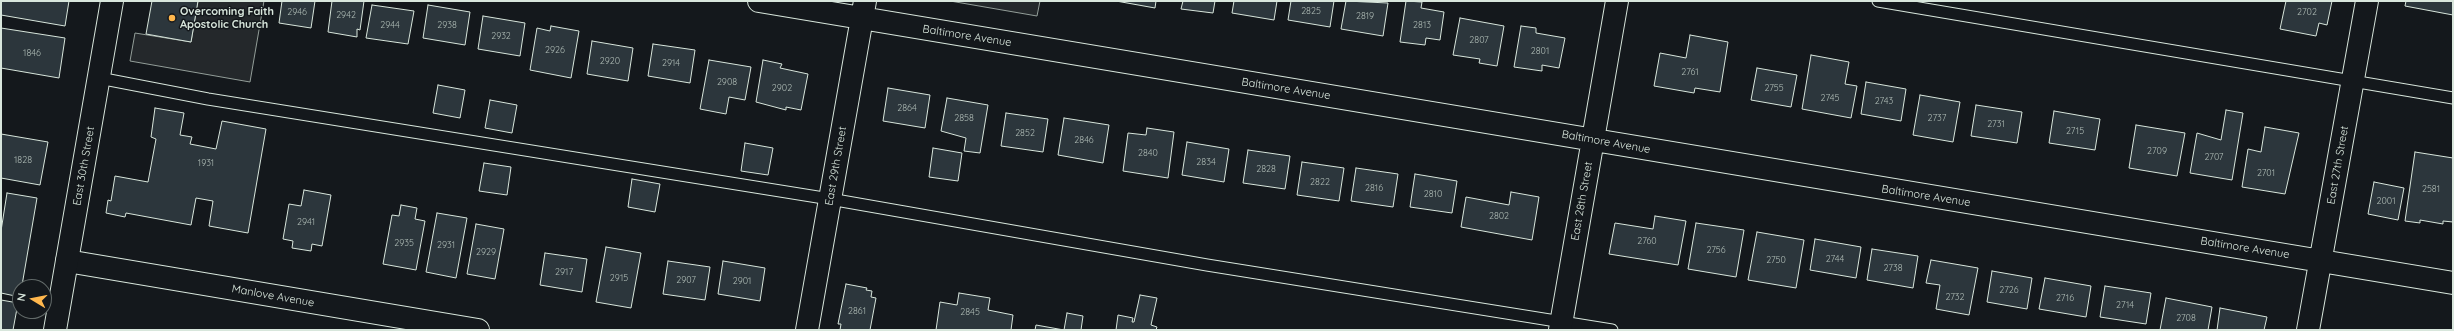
<!DOCTYPE html>
<style>
body{margin:0}
#map{position:relative;width:2454px;height:331px;overflow:hidden;background:#14181c;font-family:Quicksand,sans-serif}
canvas{display:block}
.frame{position:absolute;inset:0;border:2px solid #d8e6dc;pointer-events:none}
.north{position:absolute;left:12px;top:279px;width:40px;height:40px;box-sizing:border-box;background:#14181c;border:1px solid #626a69;border-radius:50%;rotate:280deg;font-size:11px;font-weight:700;line-height:16px;text-align:center;color:#d8e6dc}
.north::after{content:'';display:block;margin:auto;width:14px;height:18px;background:#ffb74d;clip-path:polygon(50% 0,100% 100%,50% 72%,0 100%)}
</style>
<div id="map">
<canvas width="2454" height="331"></canvas>
<div class="frame"></div>
<div class="north">N</div>
</div>
<script>
const context = document.querySelector('canvas').getContext('2d');
context.lineJoin = 'round';
function fill(path, color) {
  context.fillStyle = color;
  context.fill(path, 'evenodd');
}
function shape(rows) {
  const path = new Path2D();
  for (const r of rows) {
    path.moveTo(r[0], r[1]);
    for (let i = 2; i < r.length; i += 2) path.lineTo(r[i], r[i + 1]);
  }
  return path;
}
function trace(path, color, width, dash) {
  context.strokeStyle = color;
  context.lineWidth = width;
  context.lineCap = dash ? 'butt' : 'round';
  context.setLineDash(dash || []);
  context.stroke(path);
}
function write(font, color, halo, rows, align = 'center') {
  context.font = font + ' Quicksand,sans-serif';
  context.lineWidth = 3;
  context.setLineDash([]);
  context.textBaseline = 'middle';
  context.strokeStyle = halo;
  context.fillStyle = color;
  for (const [text, x, y, turn = 0] of rows) {
    context.save();
    context.translate(x, y);
    context.rotate((+turn || 0) * Math.PI / 180);
    context.textAlign = isNaN(turn) ? turn : align;
    if (halo) context.strokeText(text, 0, 0);
    context.fillText(text, 0, 0);
    context.restore();
  }
}
const parking = shape([
 [198,1,264,1,250,82,130,61,135,33,191,42,198,1],
 [950,1,1040,1,1037,16,950,1]
]);
const building = shape([
 [1,1,69,1,65,26,1,15,1,1],
 [152,1,198,1,191,42,146,34,152,1],
 [282,1,315,1,311,28,279,23,282,1],
 [332,1,364,1,360,30,357,29,357,37,328,32,332,1],
 [1116,1,1156,1,1155,8,1116,1],
 [1183,1,1215,1,1213,13,1181,9,1183,1],
 [1234,1,1277,1,1274,20,1232,13,1234,1],
 [1291,1,1334,1,1330,27,1288,20,1291,1],
 [1346,1,1388,3,1383,36,1341,29,1346,1],
 [1406,1,1422,2,1421,8,1444,12,1440,40,1426,38,1425,45,1400,42,1406,1],
 [2286,1,2332,1,2327,25,2319,23,2316,36,2280,29,2286,1],
 [2406,1,2453,1,2453,15,2405,6,2406,1],
 [372,5,414,11,408,44,366,38,372,5],
 [428,5,470,12,465,45,423,38,428,5],
 [483,16,525,23,520,56,478,49,483,16],
 [1460,18,1504,26,1497,66,1479,63,1480,59,1453,55,1460,18],
 [551,26,579,31,571,78,530,70,537,28,550,31,551,26],
 [1521,26,1536,28,1536,33,1565,38,1559,68,1542,65,1542,71,1514,67,1521,26],
 [1,28,65,38,59,78,1,68,1,28],
 [1690,35,1728,42,1720,92,1695,88,1694,93,1654,86,1660,53,1686,58,1690,35],
 [592,41,633,48,628,81,587,74,592,41],
 [653,44,695,50,690,83,648,76,653,44],
 [1811,55,1849,62,1845,84,1857,86,1851,118,1802,109,1811,55],
 [709,60,751,67,745,100,729,97,726,114,700,109,709,60],
 [763,60,782,64,780,68,808,74,801,110,786,107,786,110,756,102,763,60],
 [1757,68,1797,75,1791,107,1751,100,1757,68],
 [1866,82,1906,89,1901,121,1861,114,1866,82],
 [438,85,465,90,460,118,433,113,438,85],
 [888,88,930,95,925,128,883,121,888,88],
 [1920,95,1960,102,1953,142,1913,135,1920,95],
 [947,98,988,105,980,153,964,151,966,138,941,131,947,98],
 [490,100,517,105,512,133,485,128,490,100],
 [1976,105,2022,112,2017,143,1971,136,1976,105],
 [155,108,184,113,180,135,192,137,190,144,216,149,222,121,266,129,248,233,209,226,213,201,196,198,191,225,126,213,125,217,106,213,108,200,111,201,115,176,148,182,156,139,151,137,155,108],
 [2226,110,2243,113,2232,180,2190,173,2197,133,2221,140,2226,110],
 [2054,111,2100,119,2095,150,2049,143,2054,111],
 [1006,113,1048,119,1043,152,1001,146,1006,113],
 [1064,118,1109,125,1103,163,1058,155,1064,118],
 [2136,125,2185,133,2177,176,2129,168,2136,125],
 [2265,127,2299,133,2285,194,2242,187,2248,149,2261,152,2265,127],
 [1147,128,1174,132,1168,178,1123,171,1128,133,1146,135,1147,128],
 [1,134,48,142,40,185,1,178,1,134],
 [1187,142,1229,149,1224,182,1182,175,1187,142],
 [745,143,773,148,768,175,741,171,745,143],
 [933,148,962,153,958,181,929,177,933,148],
 [1248,150,1290,156,1285,189,1243,183,1248,150],
 [2415,152,2453,158,2453,222,2443,221,2443,224,2420,220,2420,223,2405,221,2415,152],
 [1302,162,1344,168,1339,201,1297,195,1302,162],
 [484,163,511,167,507,195,479,191,484,163],
 [1356,168,1398,174,1393,207,1351,201,1356,168],
 [1415,174,1457,181,1452,213,1410,207,1415,174],
 [632,179,660,184,655,212,628,207,632,179],
 [2374,182,2404,188,2398,220,2368,214,2374,182],
 [304,190,331,195,322,246,312,244,311,251,292,248,293,241,283,239,289,204,301,206,304,190],
 [1511,192,1539,197,1532,240,1461,227,1466,197,1509,205,1511,192],
 [7,193,37,198,20,297,1,293,1,231,7,193],
 [401,205,417,208,415,219,425,221,416,270,383,264,392,215,399,216,401,205],
 [437,213,467,218,456,278,426,272,437,213],
 [1655,216,1686,221,1678,265,1609,254,1615,223,1653,229,1655,216],
 [1696,223,1744,230,1736,277,1688,269,1696,223],
 [476,224,504,229,495,279,467,274,476,224],
 [1757,232,1804,240,1796,288,1748,280,1757,232],
 [1815,239,1861,247,1856,278,1810,270,1815,239],
 [606,247,641,253,631,308,596,302,606,247],
 [1872,249,1918,256,1913,288,1867,280,1872,249],
 [545,253,587,259,582,292,540,285,545,253],
 [1931,260,1978,268,1969,315,1936,309,1940,285,1926,283,1931,260],
 [668,261,710,267,705,300,663,294,668,261],
 [723,261,765,268,760,301,718,294,723,261],
 [1992,271,2032,278,2027,309,1987,302,1992,271],
 [2045,278,2091,286,2086,317,2039,309,2045,278],
 [846,284,867,288,866,290,872,291,871,297,876,298,870,330,840,330,841,324,838,324,846,284],
 [2105,286,2151,293,2146,324,2100,317,2105,286],
 [959,293,990,298,988,310,1013,315,1011,330,936,330,940,302,957,305,959,293],
 [1140,295,1157,298,1151,325,1157,327,1156,330,1116,330,1118,315,1133,318,1132,322,1134,322,1140,295],
 [2166,298,2212,307,2208,330,2160,330,2166,298],
 [1,300,18,303,13,330,1,330,1,300],
 [2220,308,2267,317,2264,330,2217,330,2220,308],
 [1067,313,1083,316,1081,330,1035,330,1036,325,1064,330,1067,313]
]);
const lane = shape([
 [1878,1,2453,98],
 [99,78,208,99,830,199,1207,265,1612,330]
]);
const street = shape([
 [759,1,2453,283],
 [67,261,478,330],
 [807,330,865,1],
 [1560,330,1617,1],
 [2308,330,2367,1]
]);
const secondary = shape([
 [55,330,112,1]
]);
const markers = [
 [172,18,4,"#ffb74d"]
];
const numberNames = [
 ["2825",1311,11],
 ["2946",297,12],
 ["2702",2307,12],
 ["2942",346,15],
 ["2819",1365,16],
 ["2944",390,25],
 ["2938",447,25],
 ["2813",1422,25],
 ["2932",501,36],
 ["2807",1479,40],
 ["2926",555,50],
 ["2801",1540,51],
 ["1846",32,53],
 ["2920",610,61],
 ["2914",671,63],
 ["2761",1690,72],
 ["2908",727,82],
 ["2902",782,88],
 ["2755",1774,88],
 ["2745",1830,98],
 ["2743",1884,101],
 ["2864",907,108],
 ["2858",964,118],
 ["2737",1937,118],
 ["2731",1996,124],
 ["2715",2075,131],
 ["2852",1025,133],
 ["2846",1084,140],
 ["2709",2157,151],
 ["2840",1148,153],
 ["2707",2214,157],
 ["1828",23,160],
 ["2834",1206,162],
 ["1931",206,163],
 ["2828",1266,169],
 ["2701",2266,173],
 ["2822",1320,182],
 ["2816",1374,188],
 ["2581",2431,189],
 ["2810",1433,194],
 ["2001",2386,201],
 ["2802",1499,216],
 ["2941",306,222],
 ["2760",1647,241],
 ["2935",404,243],
 ["2931",446,245],
 ["2756",1716,250],
 ["2929",486,252],
 ["2744",1835,259],
 ["2750",1776,260],
 ["2738",1893,268],
 ["2917",564,272],
 ["2915",619,278],
 ["2907",686,280],
 ["2901",742,281],
 ["2726",2009,290],
 ["2732",1955,297],
 ["2716",2065,298],
 ["2714",2125,305],
 ["2861",857,311],
 ["2845",970,312],
 ["2708",2186,318]
];
const poiNames = [
 ["Overcoming Faith",180,12],
 ["Apostolic Church",180,25]
];
const streetNames = [
 ["Baltimore Avenue",967,36,9],
 ["Baltimore Avenue",1286,89,9],
 ["Baltimore Avenue",1606,142,10],
 ["East 27th Street",2338,165,-80],
 ["East 30th Street",84,166,-80],
 ["East 29th Street",836,166,-80],
 ["Baltimore Avenue",1926,196,9],
 ["East 28th Street",1582,201,-80],
 ["Baltimore Avenue",2245,248,9],
 ["Manlove Avenue",273,296,10]
];
fill(parking, '#24282b');
trace(parking, '#939e99', 1);
fill(building, '#2c363c');
trace(building, '#d8e6dc', 1);
trace(lane, '#d8e6dc', 13);
trace(street, '#d8e6dc', 24);
trace(secondary, '#d8e6dc', 24);
trace(lane, '#14181c', 11);
trace(street, '#14181c', 22);
trace(secondary, '#14181c', 22);
for (const [x, y, r, color] of markers) {
  const dot = new Path2D();
  dot.arc(x, y, r, 0, 2 * Math.PI);
  context.fillStyle = color;
  context.fill(dot);
  trace(dot, '#14181c', 1.5);
}
write('9px', '#adbab4', null, numberNames);
write('bold 11px', '#d8e6dc', '#14181c', poiNames, 'left');
write('11px', '#d8e6dc', '#14181c', streetNames);
</script>
